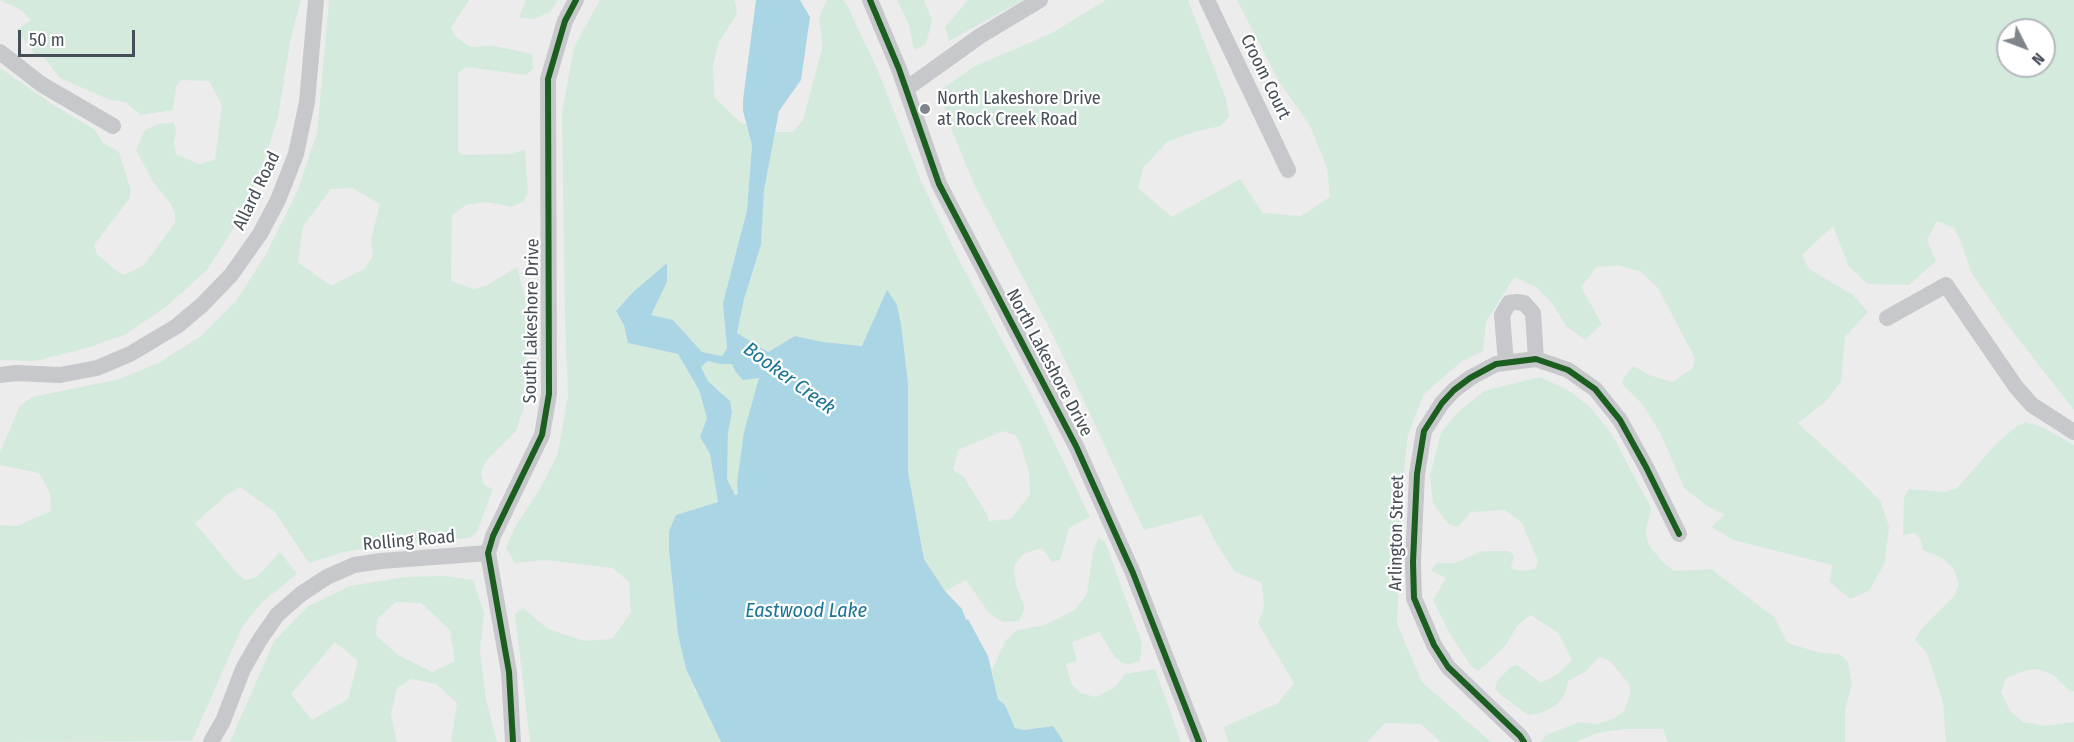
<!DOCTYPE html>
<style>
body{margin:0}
#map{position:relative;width:2074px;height:742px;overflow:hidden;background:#edecec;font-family:"Fira Sans Condensed",sans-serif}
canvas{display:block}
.north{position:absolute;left:1996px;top:18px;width:60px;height:60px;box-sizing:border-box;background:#fff;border:2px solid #b5b8bc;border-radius:50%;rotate:132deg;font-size:16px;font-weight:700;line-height:24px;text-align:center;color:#464e57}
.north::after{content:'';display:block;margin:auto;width:21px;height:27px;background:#80858b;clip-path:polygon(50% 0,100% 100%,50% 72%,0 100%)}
.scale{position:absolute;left:18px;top:30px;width:117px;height:27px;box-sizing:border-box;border:3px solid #464e57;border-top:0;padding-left:8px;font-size:18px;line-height:21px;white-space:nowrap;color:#464e57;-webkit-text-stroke:4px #fff;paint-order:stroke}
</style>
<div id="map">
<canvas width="2074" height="742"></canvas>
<div class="north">N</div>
<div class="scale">50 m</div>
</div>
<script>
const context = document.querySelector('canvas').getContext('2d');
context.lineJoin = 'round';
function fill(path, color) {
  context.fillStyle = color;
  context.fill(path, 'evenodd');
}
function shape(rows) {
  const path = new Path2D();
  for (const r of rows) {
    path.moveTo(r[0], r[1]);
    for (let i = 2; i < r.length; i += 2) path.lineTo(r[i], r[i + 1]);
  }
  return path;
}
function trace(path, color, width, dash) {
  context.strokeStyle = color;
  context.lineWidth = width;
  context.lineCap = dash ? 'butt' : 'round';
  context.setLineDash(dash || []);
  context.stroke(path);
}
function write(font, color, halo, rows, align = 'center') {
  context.font = font + ' "Fira Sans Condensed",sans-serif';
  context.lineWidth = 4.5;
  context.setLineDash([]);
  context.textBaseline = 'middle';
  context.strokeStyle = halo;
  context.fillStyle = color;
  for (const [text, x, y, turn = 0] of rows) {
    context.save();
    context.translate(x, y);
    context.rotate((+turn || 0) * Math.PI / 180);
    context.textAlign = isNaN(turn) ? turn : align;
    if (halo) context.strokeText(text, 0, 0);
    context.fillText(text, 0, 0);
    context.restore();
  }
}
const green = shape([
 [0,0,301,0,291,37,278,117,262,167,237,223,207,270,167,306,126,334,87,348,35,361,0,360,0,68,55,106,94,129,103,143,119,152,131,191,129,199,94,245,97,254,114,269,124,275,143,266,175,223,175,214,171,204,153,182,136,150,145,130,158,124,173,122,176,130,174,144,176,154,199,164,215,160,222,105,209,81,181,80,176,87,173,110,141,115,125,102,110,100,60,78,44,57,35,54,17,30,31,20,21,10],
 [329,0,469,0,451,28,455,36,470,47,494,46,532,54,533,68,527,75,466,67,458,73,458,151,462,155,509,154,525,150,528,192,524,201,511,207,487,202,466,205,452,215,451,281,474,289,486,286,517,267,525,298,526,400,516,431,485,462,481,474,484,485,493,489,477,532,470,538,398,543,344,552,309,563,275,512,240,487,227,495,195,523,235,571,245,580,257,577,280,552,297,574,262,602,242,627,192,741,0,742,0,525,17,526,51,511,50,493,39,473,0,465,0,452,20,406,32,397,120,379,160,362,201,336,236,301,265,256,297,192,317,133],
 [352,188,380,204,371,240,373,256,364,269,331,286,298,262,303,226,331,189],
 [526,0,558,0,550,12,534,19,519,17],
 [600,0,735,0,737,14,719,42,713,65,714,97,740,122,747,125,752,145,747,210,723,303,727,347,722,356,702,352,673,320,651,315,667,282,667,263,633,292,616,311,624,325,628,343,678,354,699,390,707,418,700,437,710,454,718,502,711,505,669,550,678,635,686,669,695,687,694,691,698,693,721,742,530,742,515,614,523,608,548,629,585,641,612,639,631,612,629,582,613,568,545,560,515,563,506,548,515,527,541,487,558,453,568,396,565,319,562,113,574,47],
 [827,0,843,0,846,3,879,73,921,181,959,260,1033,398,1090,517,1069,528,1060,560,1052,562,1042,548,1023,554,1014,566,1016,585,1025,608,1019,621,1003,622,989,613,966,580,945,591,924,559,908,472,908,383,901,324,897,305,887,291,863,346,823,342,795,336,768,352,737,333,744,299,761,245,763,190,775,132,793,132,803,120,823,45,819,18],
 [1003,431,1015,435,1021,445,1029,473,1030,494,1011,519,988,521,988,516,970,487,963,476,953,470,958,450],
 [897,0,924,0,932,20,926,44,914,50,909,25],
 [968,0,1023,0,949,41,945,27],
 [1106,0,1188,0,1226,99,1229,117,1221,126,1197,131,1167,142,1143,168,1138,188,1172,217,1240,179,1263,213,1301,216,1330,197,1327,168,1310,126,1280,83,1237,0,2074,0,2074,410,2006,323,1971,272,1962,244,1954,228,1937,221,1927,240,1936,261,1909,285,1868,284,1849,267,1833,226,1802,255,1809,269,1853,295,1868,312,1845,337,1841,382,1825,402,1798,423,1862,482,1881,502,1889,527,1885,562,1869,591,1850,599,1830,582,1832,565,1733,540,1712,527,1724,514,1707,506,1684,488,1661,434,1643,405,1622,384,1624,377,1634,366,1649,375,1672,382,1693,368,1695,358,1658,288,1641,272,1617,265,1597,267,1581,287,1602,324,1585,340,1566,326,1552,303,1536,287,1514,277,1486,322,1483,351,1462,361,1424,394,1408,434,1402,488,1397,624,1422,682,1491,742,1441,742,1421,724,1385,723,1367,742,1228,742,1224,727,1278,703,1294,683,1258,623,1264,607,1262,583,1235,572,1215,541,1202,515,1144,530,1054,337,975,186,947,119,941,90,973,67,1052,33],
 [2008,30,2044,30,2044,66,2008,66],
 [708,361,720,364,732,364,735,371,759,377,737,483,738,494,735,495,727,479,728,432,732,413,722,392,708,381,701,367],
 [1540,377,1568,390,1589,406,1611,433,1650,506,1651,511,1647,524,1646,536,1650,547,1662,561,1674,571,1711,569,1774,617,1788,643,1817,652,1841,655,1848,662,1852,684,1845,711,1845,742,1668,742,1663,729,1623,729,1597,733,1576,742,1541,742,1546,735,1580,722,1598,724,1615,718,1624,711,1631,693,1629,684,1610,661,1602,657,1598,658,1586,671,1568,681,1565,694,1558,704,1542,713,1528,715,1502,696,1495,689,1497,681,1511,667,1517,665,1541,683,1558,674,1572,660,1558,633,1531,615,1518,625,1505,646,1485,665,1478,671,1471,666,1450,634,1433,600,1446,578,1431,570,1437,563,1455,563,1482,551,1509,551,1514,556,1511,568,1519,571,1535,569,1538,561,1522,523,1505,510,1471,512,1458,527,1448,524,1433,503,1430,476,1441,433,1457,413,1484,391],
 [2026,422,2042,427,2074,445,2074,691,2071,692,2053,675,2038,669,2024,671,2006,678,2001,692,2010,711,2023,722,2046,726,2074,722,2074,742,1946,742,1943,703,1927,653,1915,640,1922,628,1955,595,1959,583,1953,568,1942,558,1923,550,1920,538,1915,533,1903,535,1904,498,1909,489,1944,492,1957,488,1996,444,2017,426],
 [1099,537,1105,542,1142,643,1140,661,1130,664,1122,663,1114,656,1099,632,1072,642,1077,661,1066,664,1071,683,1080,693,1096,697,1115,687,1125,674,1155,669,1181,742,1064,742,1053,726,1024,730,1015,728,1005,705,998,699,992,670,1006,640,1018,630,1045,625,1075,610,1087,594,1093,551],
 [444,576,473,580,484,613,480,650,486,699,497,742,451,742,457,703,436,684,411,679,397,688,391,714,397,742,230,742,274,641,308,606,350,586,405,577],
 [396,602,421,603,450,630,455,661,432,672,398,655,376,635,377,619],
 [335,642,358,661,348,699,312,720,291,694]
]);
const water = shape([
 [756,0,800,0,810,17,801,80,779,111,764,190,761,245,744,299,737,333,768,352,795,336,823,342,862,346,887,290,897,305,901,324,908,383,908,472,924,559,945,591,962,609,966,620,968,619,988,656,998,699,1005,705,1015,728,1024,730,1053,726,1064,742,721,742,686,669,678,635,669,550,669,531,676,515,718,502,710,454,700,437,707,418,699,390,678,354,628,343,624,325,616,311,633,292,667,263,667,282,651,315,673,320,702,352,722,356,727,348,723,303,747,210,752,145,743,111,743,100],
 [708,361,720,364,732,364,735,371,743,380,759,378,744,432,737,483,738,494,735,495,727,479,728,432,732,413,730,401,708,381,701,367]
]);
const minor = shape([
 [870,0,899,69,939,184,1076,446,1133,573,1199,742],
 [1207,0,1288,170],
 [0,52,41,84,113,126],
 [906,89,980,36,1040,0],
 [1887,318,1946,285,2016,387,2032,405,2074,432],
 [1506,363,1502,315,1509,303,1517,302,1524,303,1533,313,1536,359],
 [0,375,16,373,60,375,97,368,130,354,177,326,202,305,231,275,260,234,278,200,296,154,307,102,316,0],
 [211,742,223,721,243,669,259,641,277,615,301,594,327,577,354,565,381,561,488,553],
 [513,742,509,672,488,553,493,536,542,435,549,394,548,79,565,21,576,0],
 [1524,742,1520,736,1448,667,1434,645,1414,598,1413,562,1417,474,1424,431,1442,403,1454,390,1470,378,1496,364,1536,359,1568,370,1595,389,1620,420,1646,467,1679,534]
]);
const cycleway = shape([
 [870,0,899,69,939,184,1076,446,1133,573,1199,742],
 [513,742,509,672,488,553,493,536,542,435,549,394,548,79,565,21,576,0],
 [1524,742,1520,736,1448,667,1434,645,1414,598,1413,562,1417,474,1424,431,1442,403,1454,390,1470,378,1496,364,1536,359,1568,370,1595,389,1620,420,1646,467,1679,534]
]);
const markers = [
 [925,109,6,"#80858b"]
];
const streetNames = [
 ["Croom Court",1265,77,64],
 ["Allard Road",257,191,-64],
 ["South Lakeshore Drive",532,321,-89],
 ["North Lakeshore Drive",1049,363,62],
 ["Arlington Street",1397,533,-89],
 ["Rolling Road",409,541,-5]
];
const poiNames = [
 ["North Lakeshore Drive",937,99],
 ["at Rock Creek Road",937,120]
];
const waterNames = [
 ["Booker Creek",789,379,36],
 ["Eastwood Lake",806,611]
];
fill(green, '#d3eadd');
fill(water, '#aad5e4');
trace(minor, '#c7c8cb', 16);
trace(cycleway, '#1b5e20', 6);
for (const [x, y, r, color] of markers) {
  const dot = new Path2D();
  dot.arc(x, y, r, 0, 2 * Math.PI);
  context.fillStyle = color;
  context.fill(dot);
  trace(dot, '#fff', 2);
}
write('18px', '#464e57', '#fff', streetNames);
write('18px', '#464e57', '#fff', poiNames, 'left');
write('italic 20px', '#1a7495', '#fff', waterNames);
</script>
